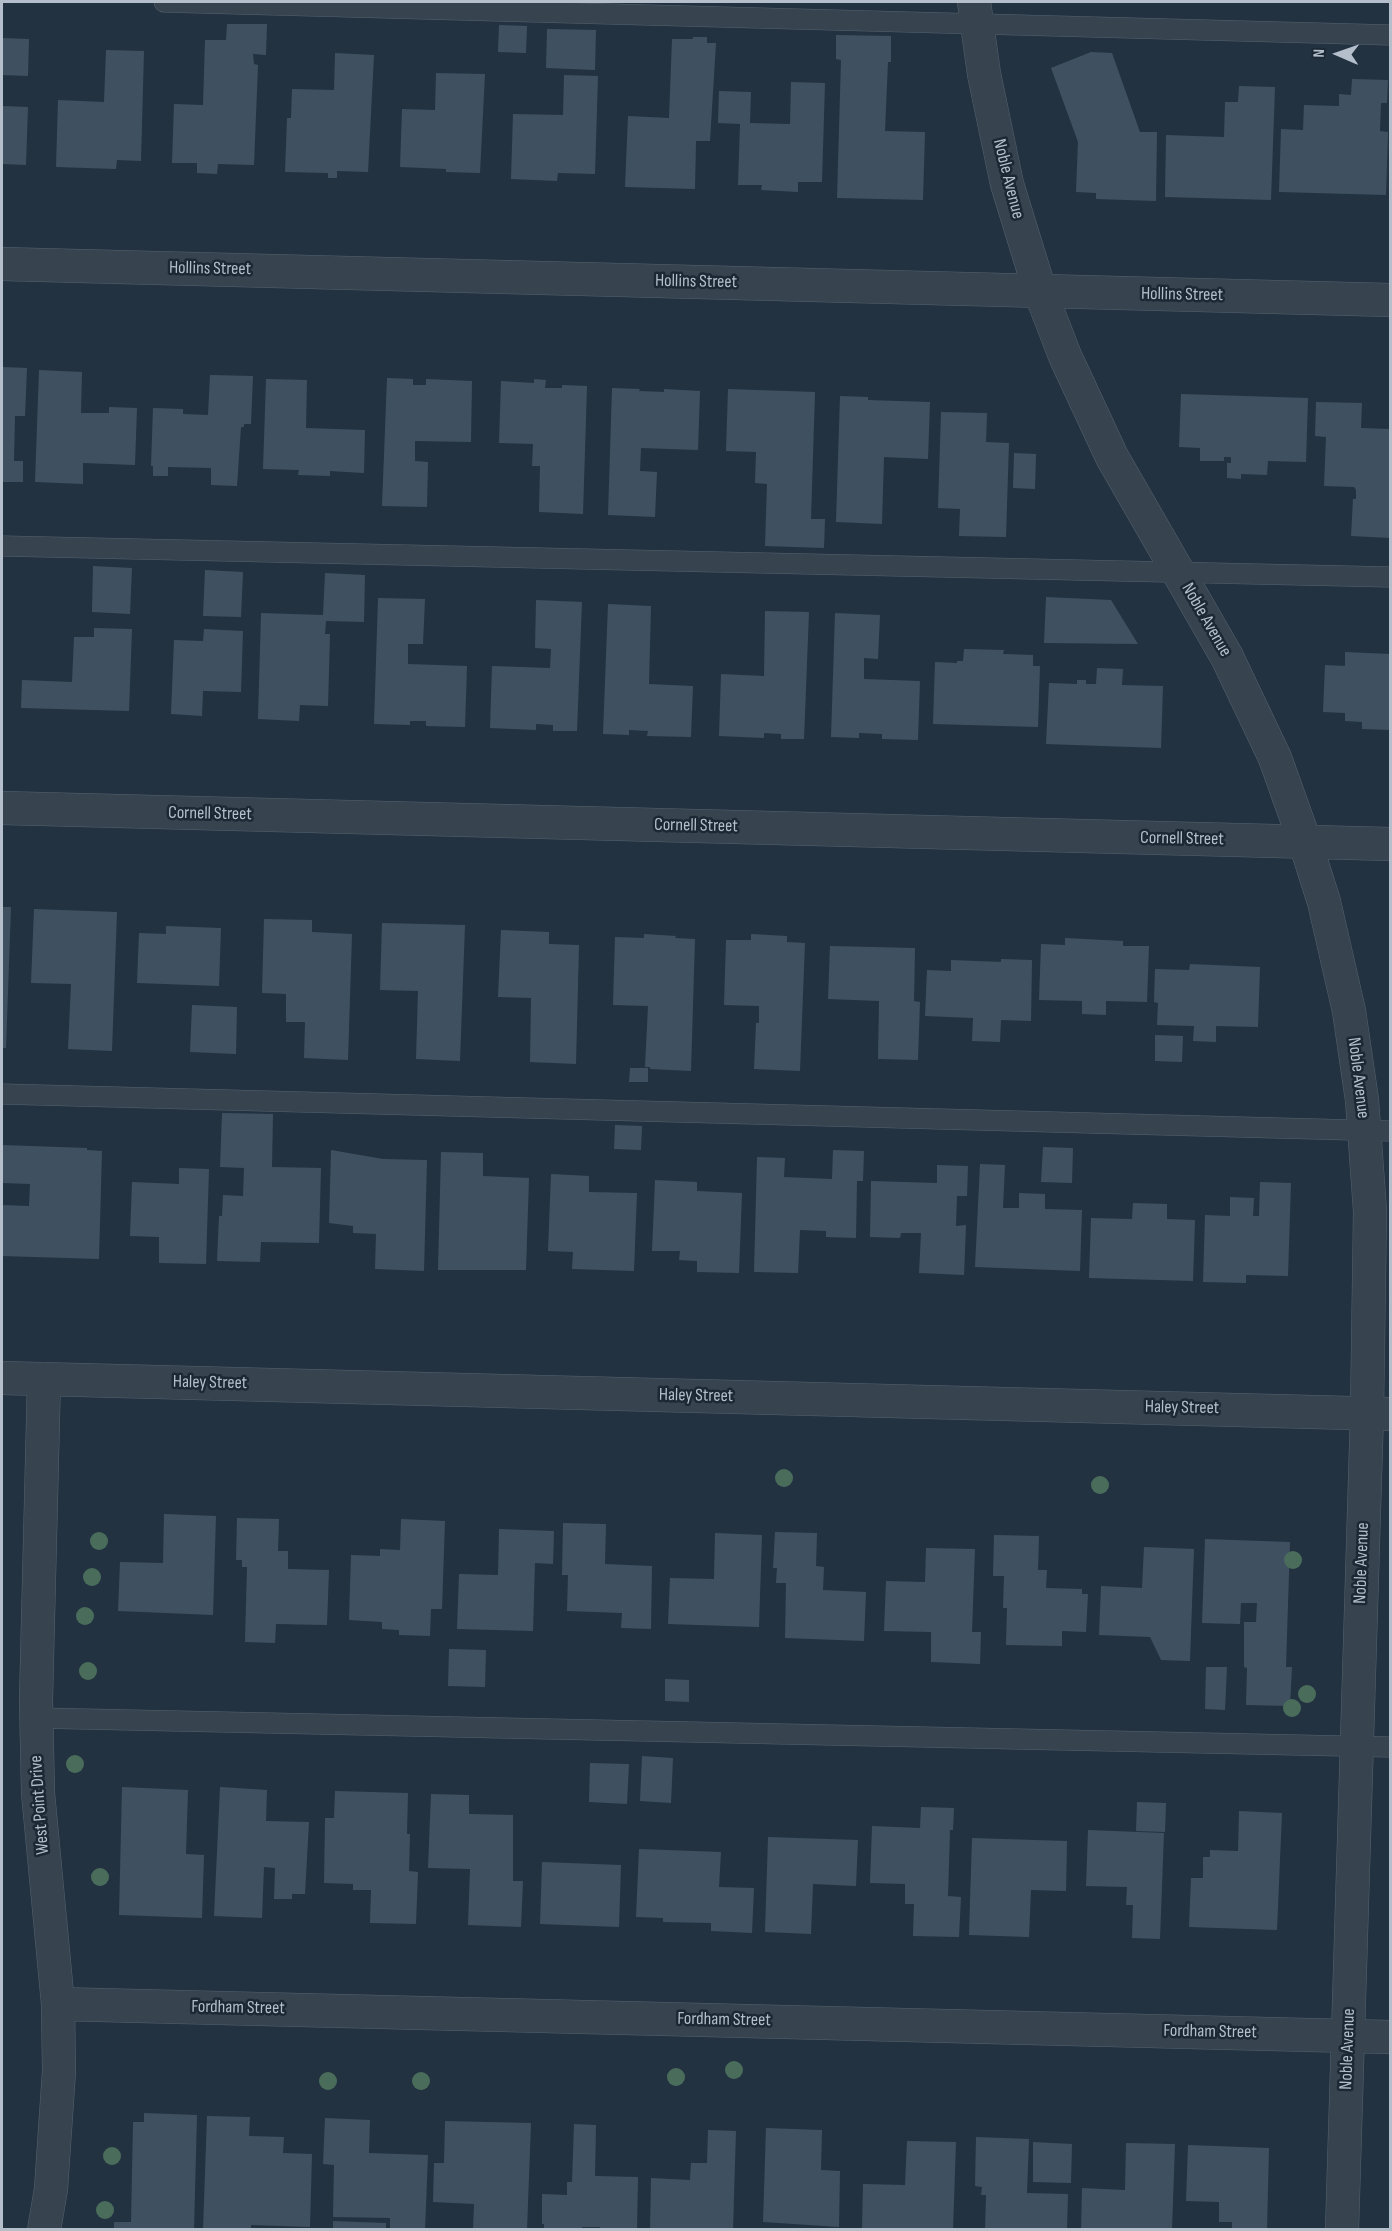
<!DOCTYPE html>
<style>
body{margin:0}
#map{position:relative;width:1392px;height:2231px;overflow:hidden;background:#233241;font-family:"Sofia Sans Condensed",sans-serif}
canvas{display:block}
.frame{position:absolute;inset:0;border:3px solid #b4bfcb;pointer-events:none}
.north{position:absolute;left:1308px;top:24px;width:60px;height:60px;-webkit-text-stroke:4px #1c2935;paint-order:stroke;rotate:272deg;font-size:16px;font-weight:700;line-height:24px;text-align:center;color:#b4bfcb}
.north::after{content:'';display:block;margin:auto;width:21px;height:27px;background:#b4bfcb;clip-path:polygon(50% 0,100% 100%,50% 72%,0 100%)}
</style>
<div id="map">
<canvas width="1392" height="2231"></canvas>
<div class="frame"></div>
<div class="north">N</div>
</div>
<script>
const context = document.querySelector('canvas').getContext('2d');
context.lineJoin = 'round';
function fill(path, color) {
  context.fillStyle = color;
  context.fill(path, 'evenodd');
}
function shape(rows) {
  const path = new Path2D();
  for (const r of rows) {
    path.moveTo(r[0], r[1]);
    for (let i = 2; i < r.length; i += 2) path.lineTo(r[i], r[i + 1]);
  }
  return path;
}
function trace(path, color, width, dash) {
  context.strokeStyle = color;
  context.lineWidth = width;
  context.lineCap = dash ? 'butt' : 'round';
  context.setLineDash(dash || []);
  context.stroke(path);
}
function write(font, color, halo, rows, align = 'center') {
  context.font = font + ' "Sofia Sans Condensed",sans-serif';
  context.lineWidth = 5;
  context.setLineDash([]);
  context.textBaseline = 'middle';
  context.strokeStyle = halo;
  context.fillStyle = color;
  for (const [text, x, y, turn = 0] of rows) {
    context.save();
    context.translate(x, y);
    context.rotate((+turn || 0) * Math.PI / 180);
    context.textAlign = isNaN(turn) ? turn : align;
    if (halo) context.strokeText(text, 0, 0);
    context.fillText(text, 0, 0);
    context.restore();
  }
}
const building = shape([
 [227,24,267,24,266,55,253,54,254,64,258,65,254,165,218,164,217,174,197,173,197,163,172,163,174,104,203,105,205,40,226,40],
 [499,25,527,26,526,53,498,52],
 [547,29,596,30,595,70,546,68],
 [836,35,891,36,891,62,888,62,885,131,925,132,923,200,837,198,841,60,836,59],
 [693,37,707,37,707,43,716,43,710,141,696,141,695,189,625,187,628,116,669,118,672,39,693,39],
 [2,38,29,39,28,76,2,75],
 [106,50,144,51,141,161,117,160,116,169,56,167,58,100,104,102],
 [1091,52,1112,53,1140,132,1157,132,1156,201,1096,199,1096,193,1076,192,1078,142,1051,68],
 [335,53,374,55,368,172,337,171,337,178,328,178,328,173,285,172,287,118,291,118,292,89,334,90],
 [436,73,485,74,480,173,446,172,446,169,400,167,402,109,435,110],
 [564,75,598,76,595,174,558,173,557,181,511,179,513,114,563,115],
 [1352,79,1388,80,1387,103,1381,103,1380,131,1388,132,1386,195,1279,192,1281,129,1303,130,1304,105,1339,106,1339,94,1351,95],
 [791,82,825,83,822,182,798,182,798,192,761,190,762,185,738,185,740,124,718,123,719,91,751,92,750,123,790,124],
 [1239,86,1275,87,1271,200,1165,197,1166,135,1224,137,1225,102,1238,102],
 [2,106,28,107,26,165,2,164],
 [2,367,27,368,25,416,15,416,14,461,23,461,23,482,2,482],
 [39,370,82,372,81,413,109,413,109,407,137,408,135,465,83,463,83,484,35,482],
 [210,375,253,376,251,424,244,424,244,427,241,427,237,486,211,485,211,468,168,467,168,476,153,476,153,466,151,466,153,408,183,409,183,414,208,415],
 [387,378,413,379,413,385,426,385,426,379,472,381,471,442,415,441,415,461,428,462,427,507,382,506],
 [266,379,307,380,306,428,365,430,364,473,330,471,330,476,298,475,299,470,263,469],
 [534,379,546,380,545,388,562,388,562,385,587,386,583,514,539,512,540,466,532,466,533,444,499,443,501,381,534,383],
 [612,388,640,389,639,391,664,392,664,389,700,391,698,450,641,448,640,471,657,472,655,517,608,515],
 [728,389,815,392,811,519,825,519,824,548,765,546,767,484,755,483,756,452,726,451],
 [1181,394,1308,398,1306,462,1268,461,1267,475,1241,474,1241,479,1227,478,1227,463,1231,463,1231,457,1224,457,1224,461,1200,461,1200,448,1179,447],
 [840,396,868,397,868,400,930,402,928,459,884,457,882,524,836,522],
 [1316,402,1362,403,1361,428,1390,429,1390,538,1351,536,1353,499,1356,499,1356,490,1354,487,1324,486,1326,437,1315,436],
 [941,412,987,413,986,442,1009,443,1006,537,959,536,960,509,938,508],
 [1014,453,1036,454,1035,489,1013,488],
 [93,566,132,568,130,614,92,612],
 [205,570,243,572,241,617,203,616],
 [325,573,365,575,364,622,326,621,325,634,330,634,328,706,300,705,299,721,258,719,261,613,323,615],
 [1046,597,1111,600,1138,644,1044,643],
 [378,598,425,599,423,644,408,644,408,664,467,666,465,727,426,726,426,721,410,721,410,725,374,724],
 [536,600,582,602,577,731,553,731,553,725,536,724,536,730,490,728,492,666,550,668,551,649,535,648],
 [608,604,651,606,649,684,693,686,691,737,647,736,648,731,629,730,629,735,603,734],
 [765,611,809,612,804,739,781,739,781,734,764,733,764,738,719,736,721,674,764,676],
 [835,613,880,615,878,659,864,658,864,679,920,681,918,740,882,739,882,734,859,733,859,738,831,737],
 [94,628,132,629,129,711,21,708,22,680,72,682,74,637,94,637],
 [204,629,243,631,241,692,203,691,202,716,171,714,174,640,203,641],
 [964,649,1004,650,1003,654,1033,655,1033,666,1040,666,1038,727,933,724,935,662,957,663,957,661,963,661],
 [1345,652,1390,654,1390,730,1362,729,1362,722,1345,721,1345,713,1323,712,1325,665,1345,666],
 [1097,668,1123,669,1122,685,1163,686,1161,748,1046,744,1049,683,1077,684,1077,680,1086,680,1086,684,1096,684],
 [2,907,11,907,6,1048,2,1048],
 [34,909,117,912,112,1051,68,1049,71,984,31,983],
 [264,919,312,920,312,932,352,934,348,1060,304,1058,305,1022,286,1022,286,994,262,993],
 [382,923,465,925,460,1061,416,1059,418,991,380,990],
 [166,926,221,928,219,986,137,983,139,933,166,934],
 [501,930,549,932,549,944,579,945,576,1064,530,1062,531,998,498,997],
 [644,934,676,936,675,938,695,939,691,1071,650,1069,650,1067,645,1067,648,1006,613,1005,615,937,644,938],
 [751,934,787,936,787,942,805,943,800,1071,754,1069,756,1023,759,1023,759,1006,724,1005,726,940,751,940],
 [1065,938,1123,941,1123,946,1149,946,1147,1002,1106,1001,1106,1015,1082,1014,1082,1001,1039,1000,1041,944,1065,945],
 [830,946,915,948,914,1001,920,1002,918,1060,878,1059,879,1001,828,999],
 [1001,959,1032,960,1031,1021,1001,1020,1000,1042,972,1041,973,1018,925,1016,927,970,951,971,951,960,1001,962],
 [1190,964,1260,967,1258,1027,1216,1026,1216,1042,1193,1041,1194,1026,1157,1025,1158,1003,1154,1002,1155,969,1189,970],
 [192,1005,237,1007,236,1054,190,1052],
 [1155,1035,1183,1036,1182,1062,1155,1061],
 [630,1068,648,1068,648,1082,629,1082],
 [222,1113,273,1114,272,1167,321,1168,319,1243,261,1242,260,1262,217,1261,219,1216,222,1216,223,1195,243,1196,244,1168,220,1167],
 [615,1125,642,1126,641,1150,614,1149],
 [2,1145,87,1148,87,1150,102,1151,99,1259,2,1256,2,1205,29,1206,30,1184,2,1183],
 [1043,1147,1073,1148,1072,1183,1041,1182],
 [331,1150,383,1159,427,1160,424,1271,375,1269,376,1234,353,1233,353,1226,329,1223],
 [833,1150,864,1151,863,1181,857,1181,856,1238,826,1237,826,1231,800,1230,798,1273,754,1272,757,1157,785,1158,784,1177,832,1179],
 [441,1152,483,1153,483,1176,529,1178,526,1270,438,1270],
 [980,1164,1005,1165,1003,1208,1019,1208,1019,1193,1045,1194,1045,1209,1082,1210,1080,1271,975,1267],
 [937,1165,968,1166,967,1196,957,1196,956,1226,966,1225,964,1275,919,1273,921,1233,901,1233,900,1238,870,1237,871,1181,937,1183],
 [179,1168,209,1169,206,1264,159,1263,159,1237,130,1236,132,1182,179,1184],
 [551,1174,589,1176,589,1192,637,1193,634,1271,572,1269,573,1252,548,1251],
 [655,1180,697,1182,697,1191,742,1193,739,1273,697,1272,697,1261,679,1260,680,1251,652,1251],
 [1260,1182,1291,1183,1288,1276,1246,1275,1246,1283,1203,1282,1205,1215,1230,1216,1230,1197,1254,1198,1253,1216,1259,1216],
 [1133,1203,1167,1204,1167,1219,1195,1220,1193,1281,1089,1278,1091,1218,1132,1219],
 [164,1514,216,1516,213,1615,118,1611,120,1562,163,1563],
 [237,1518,279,1519,278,1551,288,1551,288,1569,329,1570,327,1625,276,1624,275,1643,245,1642,247,1567,242,1567,242,1560,236,1560],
 [401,1519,445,1521,442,1609,431,1609,430,1636,399,1635,399,1630,382,1629,382,1622,349,1620,351,1555,380,1556,380,1549,400,1550],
 [563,1523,606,1524,605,1564,652,1566,651,1629,621,1628,622,1613,567,1611,568,1575,562,1575],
 [499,1529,554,1531,553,1564,535,1563,533,1631,457,1629,459,1574,498,1575],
 [775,1532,817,1533,816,1566,824,1567,823,1590,866,1592,864,1641,785,1638,786,1583,776,1583,777,1568,773,1568],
 [715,1533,762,1535,759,1627,668,1624,670,1578,714,1579],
 [994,1535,1039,1536,1038,1570,1047,1570,1046,1588,1082,1589,1082,1594,1088,1594,1086,1632,1062,1631,1062,1646,1006,1645,1007,1608,1003,1608,1004,1576,993,1576],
 [1205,1539,1290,1542,1286,1667,1292,1667,1290,1706,1246,1705,1247,1668,1244,1667,1244,1622,1256,1622,1257,1603,1241,1603,1240,1624,1202,1623],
 [1144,1547,1194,1549,1190,1661,1161,1660,1150,1637,1099,1635,1101,1586,1142,1588],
 [926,1548,975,1549,972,1632,981,1632,980,1664,931,1662,931,1632,884,1631,886,1581,925,1582],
 [449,1649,486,1650,485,1687,448,1686],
 [1206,1667,1227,1667,1225,1710,1205,1709],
 [665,1679,689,1680,689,1702,665,1701],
 [642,1756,673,1758,671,1803,640,1801],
 [590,1763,629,1764,627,1804,589,1802],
 [122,1787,188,1790,186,1854,204,1855,202,1918,119,1915],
 [220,1787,267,1790,266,1821,309,1822,305,1894,292,1894,292,1899,274,1899,275,1868,264,1867,262,1918,214,1916],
 [335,1791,408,1793,407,1834,410,1834,409,1871,418,1872,416,1924,370,1923,371,1890,353,1890,353,1884,324,1883,325,1818,334,1818],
 [431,1794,469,1795,469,1814,513,1815,513,1881,523,1881,521,1927,468,1925,470,1869,428,1868],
 [1137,1802,1166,1803,1165,1832,1136,1831],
 [921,1807,954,1808,953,1830,950,1830,948,1896,961,1897,959,1937,913,1936,914,1904,905,1904,905,1884,870,1883,872,1826,920,1828],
 [1239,1811,1282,1813,1277,1930,1189,1927,1191,1878,1203,1878,1203,1857,1210,1857,1210,1850,1238,1851],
 [1088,1830,1164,1833,1160,1939,1132,1938,1133,1905,1126,1905,1127,1887,1086,1886],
 [768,1837,858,1840,856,1886,813,1884,811,1934,765,1932],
 [972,1838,1067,1841,1066,1891,1031,1890,1029,1937,969,1935],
 [639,1849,721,1852,719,1887,754,1888,752,1933,711,1931,711,1923,663,1922,663,1918,636,1917],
 [542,1862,621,1865,619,1927,540,1924],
 [144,2113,197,2115,194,2230,114,2230,114,2222,131,2222,133,2122,144,2122],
 [207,2116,250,2117,249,2136,284,2137,283,2153,312,2154,310,2227,251,2225,251,2230,203,2230],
 [325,2118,370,2120,369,2153,428,2155,425,2230,390,2230,390,2218,333,2217,334,2165,323,2164],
 [445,2121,531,2123,527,2230,473,2230,474,2204,433,2202,434,2163,444,2163],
 [574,2124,596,2125,595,2176,638,2177,637,2230,600,2230,600,2227,582,2227,582,2230,544,2230,544,2224,542,2224,542,2194,567,2195,567,2182,572,2182],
 [766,2128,822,2130,821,2170,840,2171,839,2227,763,2222],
 [708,2130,736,2131,733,2230,650,2230,651,2178,690,2180,691,2163,707,2163],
 [976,2137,1029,2139,1027,2193,1068,2194,1067,2230,985,2230,986,2195,981,2195,982,2187,975,2186],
 [907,2141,956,2142,953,2230,862,2230,863,2184,905,2185],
 [1033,2142,1072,2144,1071,2183,1033,2182],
 [1126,2143,1175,2144,1172,2230,1081,2230,1082,2188,1125,2190],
 [1188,2145,1269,2148,1267,2230,1232,2230,1232,2222,1219,2222,1219,2202,1186,2201],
 [333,2221,386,2223,386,2230,333,2230]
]);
const service = shape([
 [164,2,1390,35],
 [2,546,1390,577],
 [2,1094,1390,1131],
 [36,1718,1390,1747]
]);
const minor = shape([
 [974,2,984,74,1007,184,1040,291,1065,356,1112,457,1227,657,1275,758,1305,842,1324,902,1349,1011,1362,1100,1370,1211,1367,1413,1342,2230],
 [2,264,1390,300],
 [2,808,1390,844],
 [44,1379,36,1700,38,1793,58,2004,59,2071,51,2189,44,2230],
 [58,2004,1390,2037]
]);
const tertiary = shape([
 [2,1378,1390,1414]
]);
const trees = [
 [784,1478],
 [1100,1485],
 [99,1541],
 [1293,1560],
 [92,1577],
 [85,1616],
 [88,1671],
 [1307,1694],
 [1292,1708],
 [75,1764],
 [100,1877],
 [734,2070],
 [676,2077],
 [328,2081],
 [421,2081],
 [112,2156],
 [105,2210]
];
const streetNames = [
 ["Noble Avenue",1008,179,76],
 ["Hollins Street",210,269,1],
 ["Hollins Street",696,282,1],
 ["Hollins Street",1182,295,1],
 ["Noble Avenue",1206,620,60],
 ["Cornell Street",210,814,1],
 ["Cornell Street",696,826,1],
 ["Cornell Street",1182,839,1],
 ["Noble Avenue",1358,1078,83],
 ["Haley Street",210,1383,1],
 ["Haley Street",696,1396,1],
 ["Haley Street",1182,1408,1],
 ["Noble Avenue",1362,1563,-88],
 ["West Point Drive",40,1805,-94],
 ["Fordham Street",238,2008,1],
 ["Fordham Street",724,2020,1],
 ["Fordham Street",1210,2032,1],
 ["Noble Avenue",1348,2049,-88]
];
fill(building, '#3f5160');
trace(service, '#55626e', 21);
trace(minor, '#55626e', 34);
trace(tertiary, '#55626e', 34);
trace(service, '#374450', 20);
trace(minor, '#374450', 33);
trace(tertiary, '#374450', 33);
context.fillStyle = '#4a6d5b';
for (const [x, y] of trees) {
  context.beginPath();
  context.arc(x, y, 9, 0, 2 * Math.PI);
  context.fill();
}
write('18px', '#b4bfcb', '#1c2935', streetNames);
</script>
